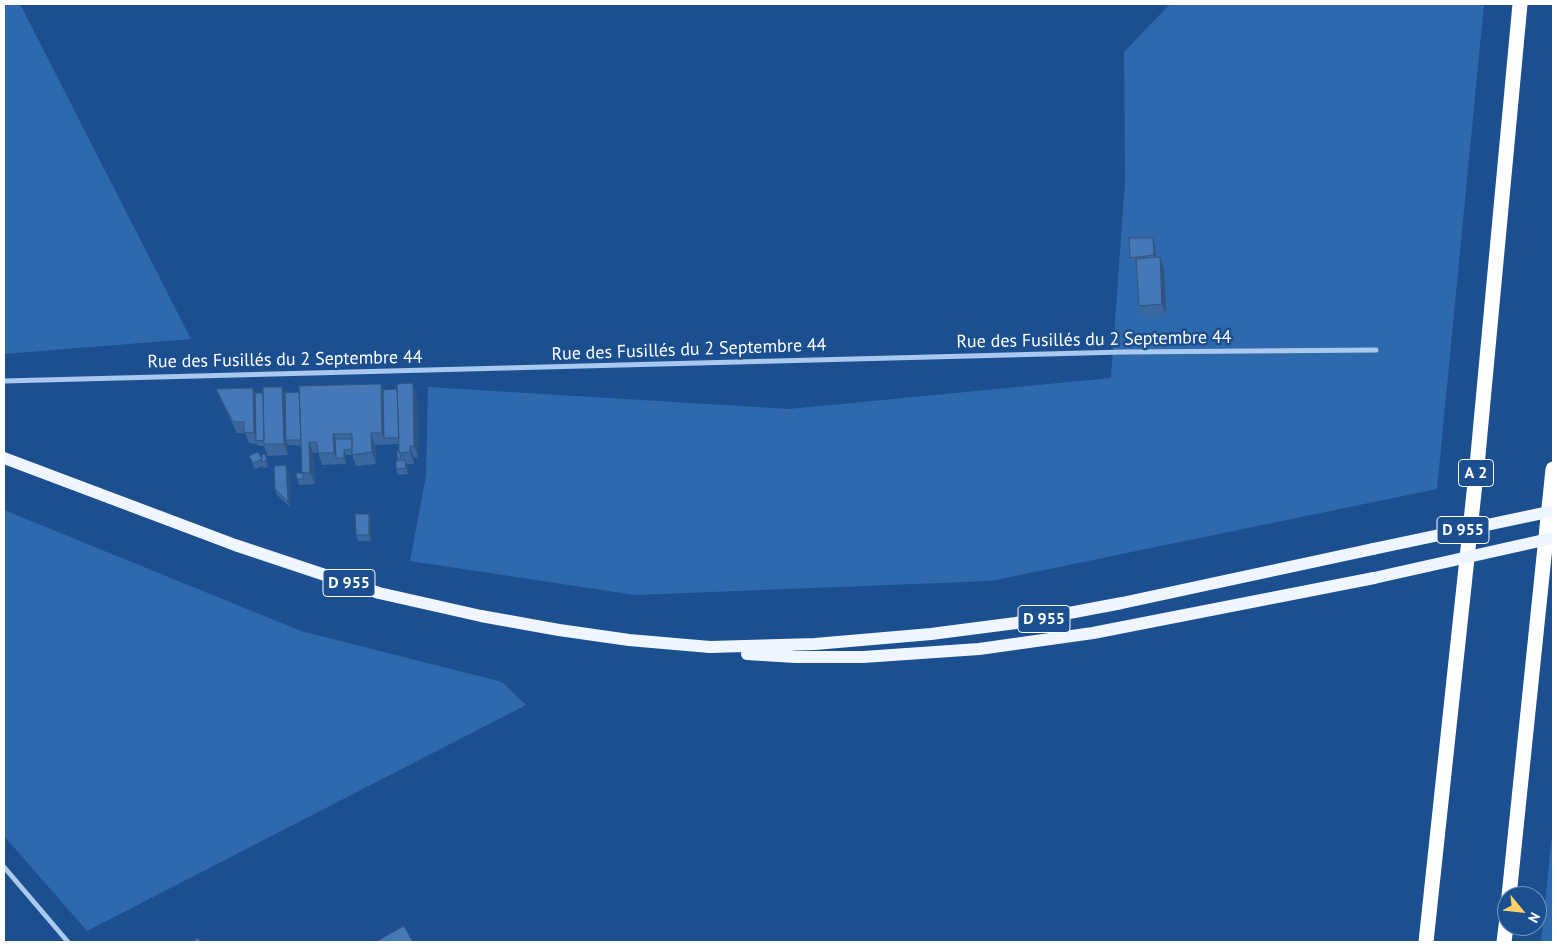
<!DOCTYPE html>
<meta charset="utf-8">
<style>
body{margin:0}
#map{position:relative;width:1557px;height:946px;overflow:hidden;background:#1b4f8f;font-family:"PT Sans",sans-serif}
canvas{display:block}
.frame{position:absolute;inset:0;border:5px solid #fff;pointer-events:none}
.north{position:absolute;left:1497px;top:886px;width:50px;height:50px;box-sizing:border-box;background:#1b4f8f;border:1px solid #7695bc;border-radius:50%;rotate:118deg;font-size:14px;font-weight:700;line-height:20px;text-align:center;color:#fff}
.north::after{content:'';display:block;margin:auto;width:18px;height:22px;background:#ffd166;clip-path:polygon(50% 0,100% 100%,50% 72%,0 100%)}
</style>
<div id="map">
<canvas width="1557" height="946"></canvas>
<div class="frame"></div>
<div class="north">N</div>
</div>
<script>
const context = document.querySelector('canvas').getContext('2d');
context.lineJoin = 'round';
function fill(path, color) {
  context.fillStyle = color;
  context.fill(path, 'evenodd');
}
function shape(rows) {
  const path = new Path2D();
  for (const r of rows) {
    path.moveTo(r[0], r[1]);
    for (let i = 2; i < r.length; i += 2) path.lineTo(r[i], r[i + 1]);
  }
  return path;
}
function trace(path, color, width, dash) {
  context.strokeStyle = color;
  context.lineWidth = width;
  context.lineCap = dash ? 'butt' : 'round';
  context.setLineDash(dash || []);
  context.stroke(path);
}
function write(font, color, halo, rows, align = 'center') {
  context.font = font + ' "PT Sans",sans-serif';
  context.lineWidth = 5;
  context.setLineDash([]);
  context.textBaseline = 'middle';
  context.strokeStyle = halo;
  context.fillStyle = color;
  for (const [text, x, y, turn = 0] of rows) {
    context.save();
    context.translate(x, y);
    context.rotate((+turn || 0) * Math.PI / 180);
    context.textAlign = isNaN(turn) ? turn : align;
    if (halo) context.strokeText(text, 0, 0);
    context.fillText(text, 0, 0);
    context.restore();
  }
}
const green = shape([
 [4,4,20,4,191,339,4,354],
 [1170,4,1484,4,1437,489,991,581,635,595,410,561,426,476,428,387,789,409,1111,378,1125,181,1124,52],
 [4,510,301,631,502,682,526,705,87,931,4,836],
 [1553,825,1553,942,1541,942]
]);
const street = shape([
 [4,381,1123,352,1376,350],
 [4,867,68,942]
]);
const primary = shape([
 [4,458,235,545,379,593,481,616,559,630,629,640,710,647,815,644,931,634,1016,623,1122,603,1373,549],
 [747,654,795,657,863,657,979,649,1093,633,1374,578]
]);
const highway = shape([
 [1509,896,1553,469],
 [1426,942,1478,455,1520,4],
 [1504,942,1507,918]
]);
const primaryBridge = shape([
 [1373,549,1553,511],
 [1374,578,1553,538]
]);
const wall = shape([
 [1153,238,1155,244,1156,258,1164,269,1166,315,1143,318,1139,306,1137,263,1132,264,1130,258],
 [253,388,255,393,383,390,417,395,418,457,414,457,414,464,407,464,408,474,398,475,396,469,398,461,397,458,399,451,399,444,375,445,376,464,356,466,352,455,346,455,346,464,322,465,318,453,313,453,315,484,299,485,297,479,302,473,301,446,288,445,288,455,268,456,264,446,258,446,257,444,249,443,245,433,237,433,221,400,216,389],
 [249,456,268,461,268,467,263,468,263,466,255,469],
 [286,465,289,471,290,507,277,495,275,489],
 [371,519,371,541,358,541,356,535]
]);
const shadedWall = shape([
 [1153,238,1155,244,1156,261,1154,255],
 [1160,257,1164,269,1166,315,1162,304],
 [413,383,417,395,418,457,414,446],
 [381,384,386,396,384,438,382,433],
 [282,387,287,398,286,440,288,445,288,455,284,444],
 [253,388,257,399,256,440,254,433],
 [371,433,375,445,376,464,372,452],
 [333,434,338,445,336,458,334,453],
 [309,442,313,453,315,484,310,473],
 [410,446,414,457,414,464,410,452],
 [344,450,346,455,346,464,344,458],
 [266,455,268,461,268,467,266,461],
 [405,460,408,466,408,474,406,468],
 [286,465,289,471,290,507,288,502],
 [369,514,371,519,371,541,369,535]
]);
const building = shape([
 [1129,238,1153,238,1154,255,1130,258,1129,238],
 [1160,257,1162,304,1139,306,1136,259,1160,257],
 [413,383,414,446,410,446,410,452,399,453,397,384,413,383],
 [381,384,382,433,371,433,372,452,352,455,352,434,333,434,334,453,318,453,317,442,309,442,310,473,302,473,299,386,381,384],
 [263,387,282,387,284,444,264,444,263,387],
 [253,388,254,433,244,432,244,422,233,422,216,389,253,388],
 [397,389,399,438,384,438,383,390,397,389],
 [299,392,301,440,286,440,285,393,299,392],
 [255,393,263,393,264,440,256,441,255,393],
 [335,439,352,439,352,449,344,450,344,458,336,458,335,439],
 [397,451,399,451,401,458,397,458,397,451],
 [258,452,262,459,262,454,266,455,266,461,261,462,262,459,253,463,249,456,258,452],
 [405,460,406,468,396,469,396,461,405,460],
 [286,465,288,502,275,489,274,466,286,465],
 [296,473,304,473,302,473,304,479,297,479,296,473],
 [355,514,369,514,369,535,356,535,355,514],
 [404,926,413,942,375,942,404,926],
 [198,938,201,942,191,942,198,938]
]);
const shields = [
 [1476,473,35],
 [1463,530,52],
 [349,583,52],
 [1044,619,52]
];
const shieldNames = [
 ["A 2",1476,473],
 ["D 955",1463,530],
 ["D 955",349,583],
 ["D 955",1044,619]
];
const streetNames = [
 ["Rue des Fusillés du 2 Septembre 44",1094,340,-1],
 ["Rue des Fusillés du 2 Septembre 44",689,350,-2],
 ["Rue des Fusillés du 2 Septembre 44",285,360,-1]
];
fill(green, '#2e69ad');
trace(street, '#a9c9ee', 5);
trace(primary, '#f0f6ff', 12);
trace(highway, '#fff', 15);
trace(primaryBridge, '#f0f6ff', 12);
fill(wall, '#3a679d');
fill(shadedWall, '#305480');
fill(building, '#4478b7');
trace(building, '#305480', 1);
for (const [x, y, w] of shields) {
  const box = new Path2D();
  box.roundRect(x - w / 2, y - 13.5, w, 27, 4);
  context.fillStyle = '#1b4f8f';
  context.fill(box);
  trace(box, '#fff', 1);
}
write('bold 16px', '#fff', null, shieldNames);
write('18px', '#fff', '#1b4f8f', streetNames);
</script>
